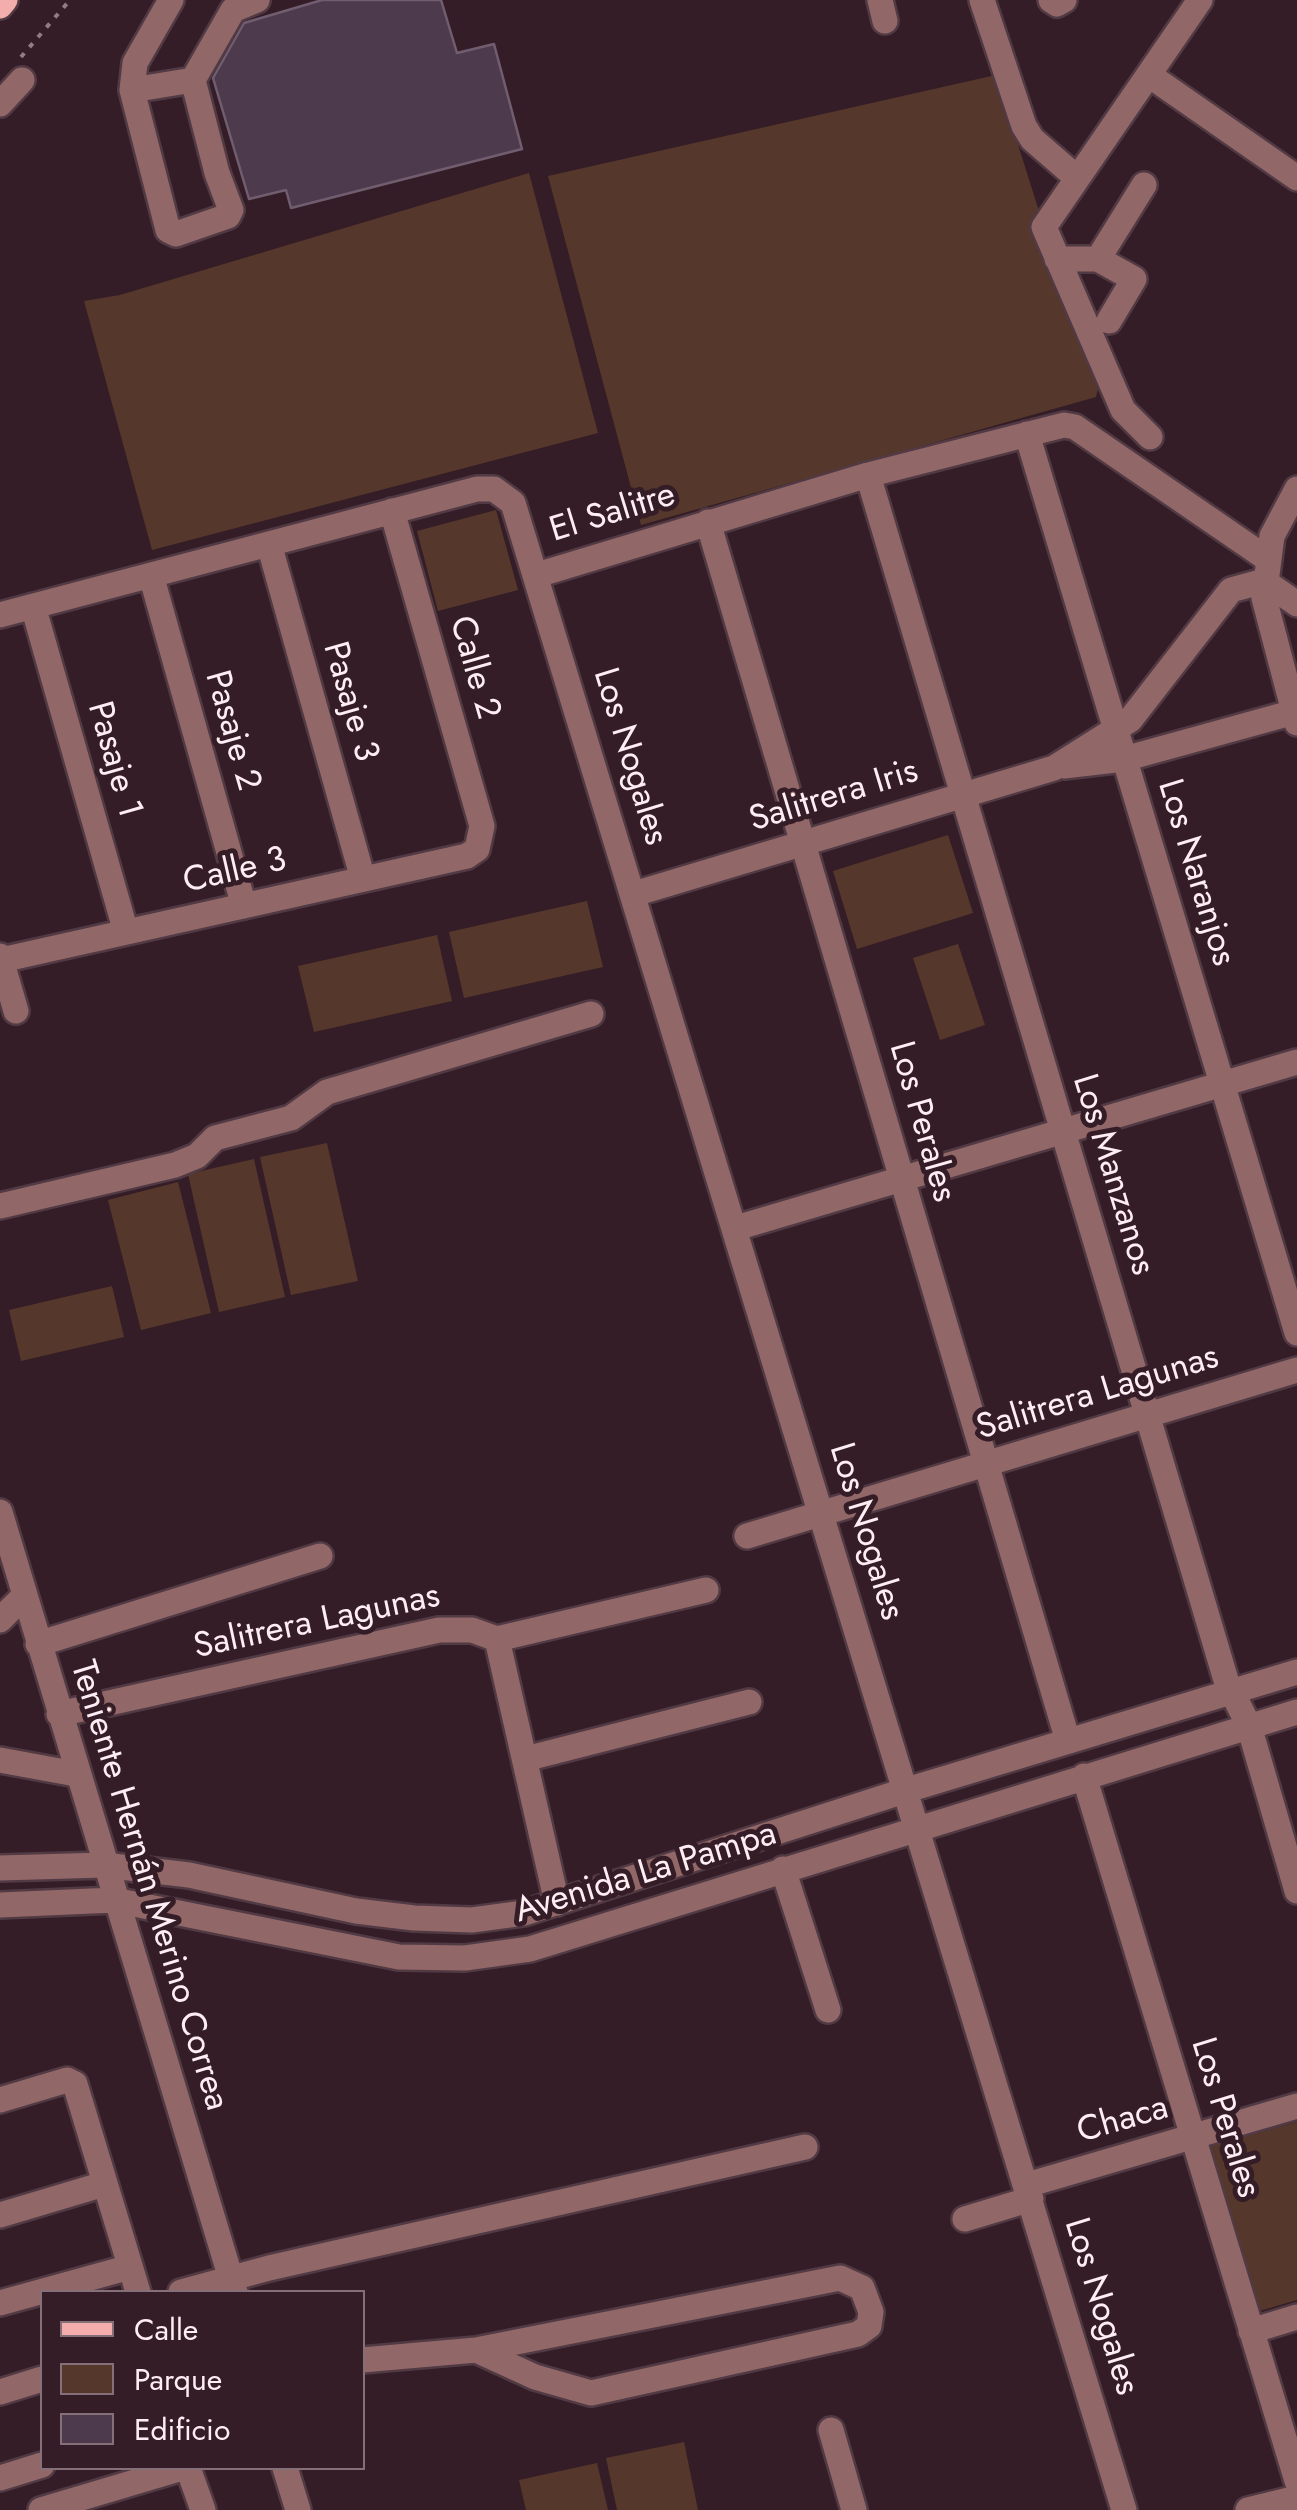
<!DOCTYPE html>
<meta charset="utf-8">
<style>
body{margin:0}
#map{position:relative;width:1297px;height:2510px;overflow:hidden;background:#351d27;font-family:Jost,sans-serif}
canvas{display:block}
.legend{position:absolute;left:40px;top:2290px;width:325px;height:180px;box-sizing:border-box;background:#351d27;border:2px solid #857079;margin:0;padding:12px 18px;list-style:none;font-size:30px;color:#feedf3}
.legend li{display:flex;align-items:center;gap:20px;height:50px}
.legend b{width:50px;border:2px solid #857079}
</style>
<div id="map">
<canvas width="1297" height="2510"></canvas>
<ul class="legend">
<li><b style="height:12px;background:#f4adad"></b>Calle</li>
<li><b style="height:28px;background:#55382b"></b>Parque</li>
<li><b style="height:28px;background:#4d3a4c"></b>Edificio</li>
</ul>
</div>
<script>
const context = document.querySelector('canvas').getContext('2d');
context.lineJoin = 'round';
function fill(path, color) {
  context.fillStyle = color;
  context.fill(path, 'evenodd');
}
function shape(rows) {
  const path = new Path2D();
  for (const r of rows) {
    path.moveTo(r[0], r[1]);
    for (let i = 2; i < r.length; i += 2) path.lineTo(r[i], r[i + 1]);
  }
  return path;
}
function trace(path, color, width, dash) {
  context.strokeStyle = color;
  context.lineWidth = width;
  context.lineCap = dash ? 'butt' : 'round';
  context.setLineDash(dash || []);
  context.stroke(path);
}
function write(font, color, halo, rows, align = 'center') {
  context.font = font + ' Jost,sans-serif';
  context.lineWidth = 10;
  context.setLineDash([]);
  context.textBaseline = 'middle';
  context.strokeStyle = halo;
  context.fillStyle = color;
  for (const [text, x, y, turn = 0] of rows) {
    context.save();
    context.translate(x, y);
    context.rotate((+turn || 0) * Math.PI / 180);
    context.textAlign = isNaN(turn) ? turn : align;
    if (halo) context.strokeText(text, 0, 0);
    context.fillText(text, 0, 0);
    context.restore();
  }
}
const green = shape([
 [996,75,1044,227,1101,375,1096,397,641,525,548,176],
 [529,173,598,433,152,550,84,301,120,295],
 [496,510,518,590,438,611,417,531],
 [948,835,973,913,857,949,833,871],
 [587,901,603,967,464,998,449,932],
 [437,935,452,1001,314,1032,298,966],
 [958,944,985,1025,940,1040,913,958],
 [327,1143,358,1281,291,1295,260,1157],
 [254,1159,285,1297,219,1312,188,1174],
 [178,1182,211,1313,141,1330,108,1200],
 [112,1286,124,1337,21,1361,9,1310],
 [1297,2122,1297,2300,1256,2312,1208,2146],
 [684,2442,698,2510,617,2510,606,2458],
 [597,2463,608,2510,526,2510,519,2480]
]);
const building = shape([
 [322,0,441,0,457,53,494,44,522,149,291,208,286,190,249,199,213,78,244,23,322,0]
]);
const path = shape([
 [21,57,70,0]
]);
const minor = shape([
 [171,0,135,63,132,90,168,230,176,234,228,216,231,210,217,173,193,80,233,10,257,0],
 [880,0,885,21],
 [982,0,1024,126,1032,139,1077,178],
 [1051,0,1057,4,1064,0],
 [1149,75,1297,178],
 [132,90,193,80],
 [0,104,22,80],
 [1057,259,1098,259,1144,185],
 [1098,259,1134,279,1109,321],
 [1027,434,1297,1333],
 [1150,437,1123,410,1044,227,1200,0],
 [868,475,1226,1680,1249,1726,1297,1891],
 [1297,489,1272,536,1264,598,1297,723],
 [708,522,1068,1741],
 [269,544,363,879],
 [151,575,244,906],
 [537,575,868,475,1064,425,1075,427,1266,558],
 [33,606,126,932],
 [0,615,477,489,494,489,513,503,1124,2510],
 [1064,766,1124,759,1294,712],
 [634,894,1054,768,1130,720,1231,590,1264,581,1297,604],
 [0,956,16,1011],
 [1,960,467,856,477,849,482,826,392,511],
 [0,1206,175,1165,197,1156,215,1138,291,1118,327,1092,591,1014],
 [736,1228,1297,1062],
 [0,1512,235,2292],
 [747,1536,1297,1370],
 [0,1620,24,1596],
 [497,1639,557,1903],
 [38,1644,320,1556],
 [59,1714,439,1630,472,1630,497,1639,706,1590],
 [525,1759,749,1702],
 [0,1760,76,1774],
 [1084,1776,1297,2481],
 [0,1868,104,1865,189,1875,356,1911,414,1918,472,1920,524,1913,907,1790,1297,1672],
 [783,1869,828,2010],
 [0,1905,114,1900,399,1957,465,1958,530,1949,1297,1712],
 [0,2100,67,2080,75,2084,138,2292],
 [1027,2185,1297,2106],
 [0,2215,104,2184],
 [965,2219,1031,2199],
 [181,2292,269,2268,805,2147],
 [0,2303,130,2267],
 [1251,2331,1297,2317],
 [362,2360,476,2350,840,2278,862,2288,871,2312,869,2326,858,2334,591,2393,535,2377,476,2350],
 [0,2392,42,2379],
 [831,2430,854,2510],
 [188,2468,203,2510],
 [285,2468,298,2510],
 [0,2478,42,2465],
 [41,2510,182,2468],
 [1248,2510,1297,2498]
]);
const major = shape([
 [0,6,5,0]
]);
const streetNames = [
 ["El Salitre",613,514,-17],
 ["Calle 2",473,668,74],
 ["Pasaje 3",349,702,74],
 ["Pasaje 2",231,731,74],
 ["Los Nogales",629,757,73],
 ["Pasaje 1",113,760,74],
 ["Salitrera Iris",834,797,-17],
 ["Calle 3",235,872,-13],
 ["Los Naranjos",1195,873,73],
 ["Los Perales",921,1122,74],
 ["Los Manzanos",1112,1175,73],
 ["Salitrera Lagunas",1098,1394,-17],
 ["Los Nogales",865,1532,73],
 ["Salitrera Lagunas",317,1623,-12],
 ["Avenida La Pampa",646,1874,-17],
 ["Teniente Hernán Merino Correa",148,1886,73],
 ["Los Perales",1224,2118,73],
 ["Chaca",1123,2121,-16],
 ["Los Nogales",1100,2307,73]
];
fill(green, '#55382b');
fill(building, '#4d3a4c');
trace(building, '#715d70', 2.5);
trace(minor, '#513a44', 30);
trace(major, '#513a44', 30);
trace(path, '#907c84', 4, [5, 8]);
trace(minor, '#926767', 25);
trace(major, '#f4adad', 25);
write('35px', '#feedf3', '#351d27', streetNames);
</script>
